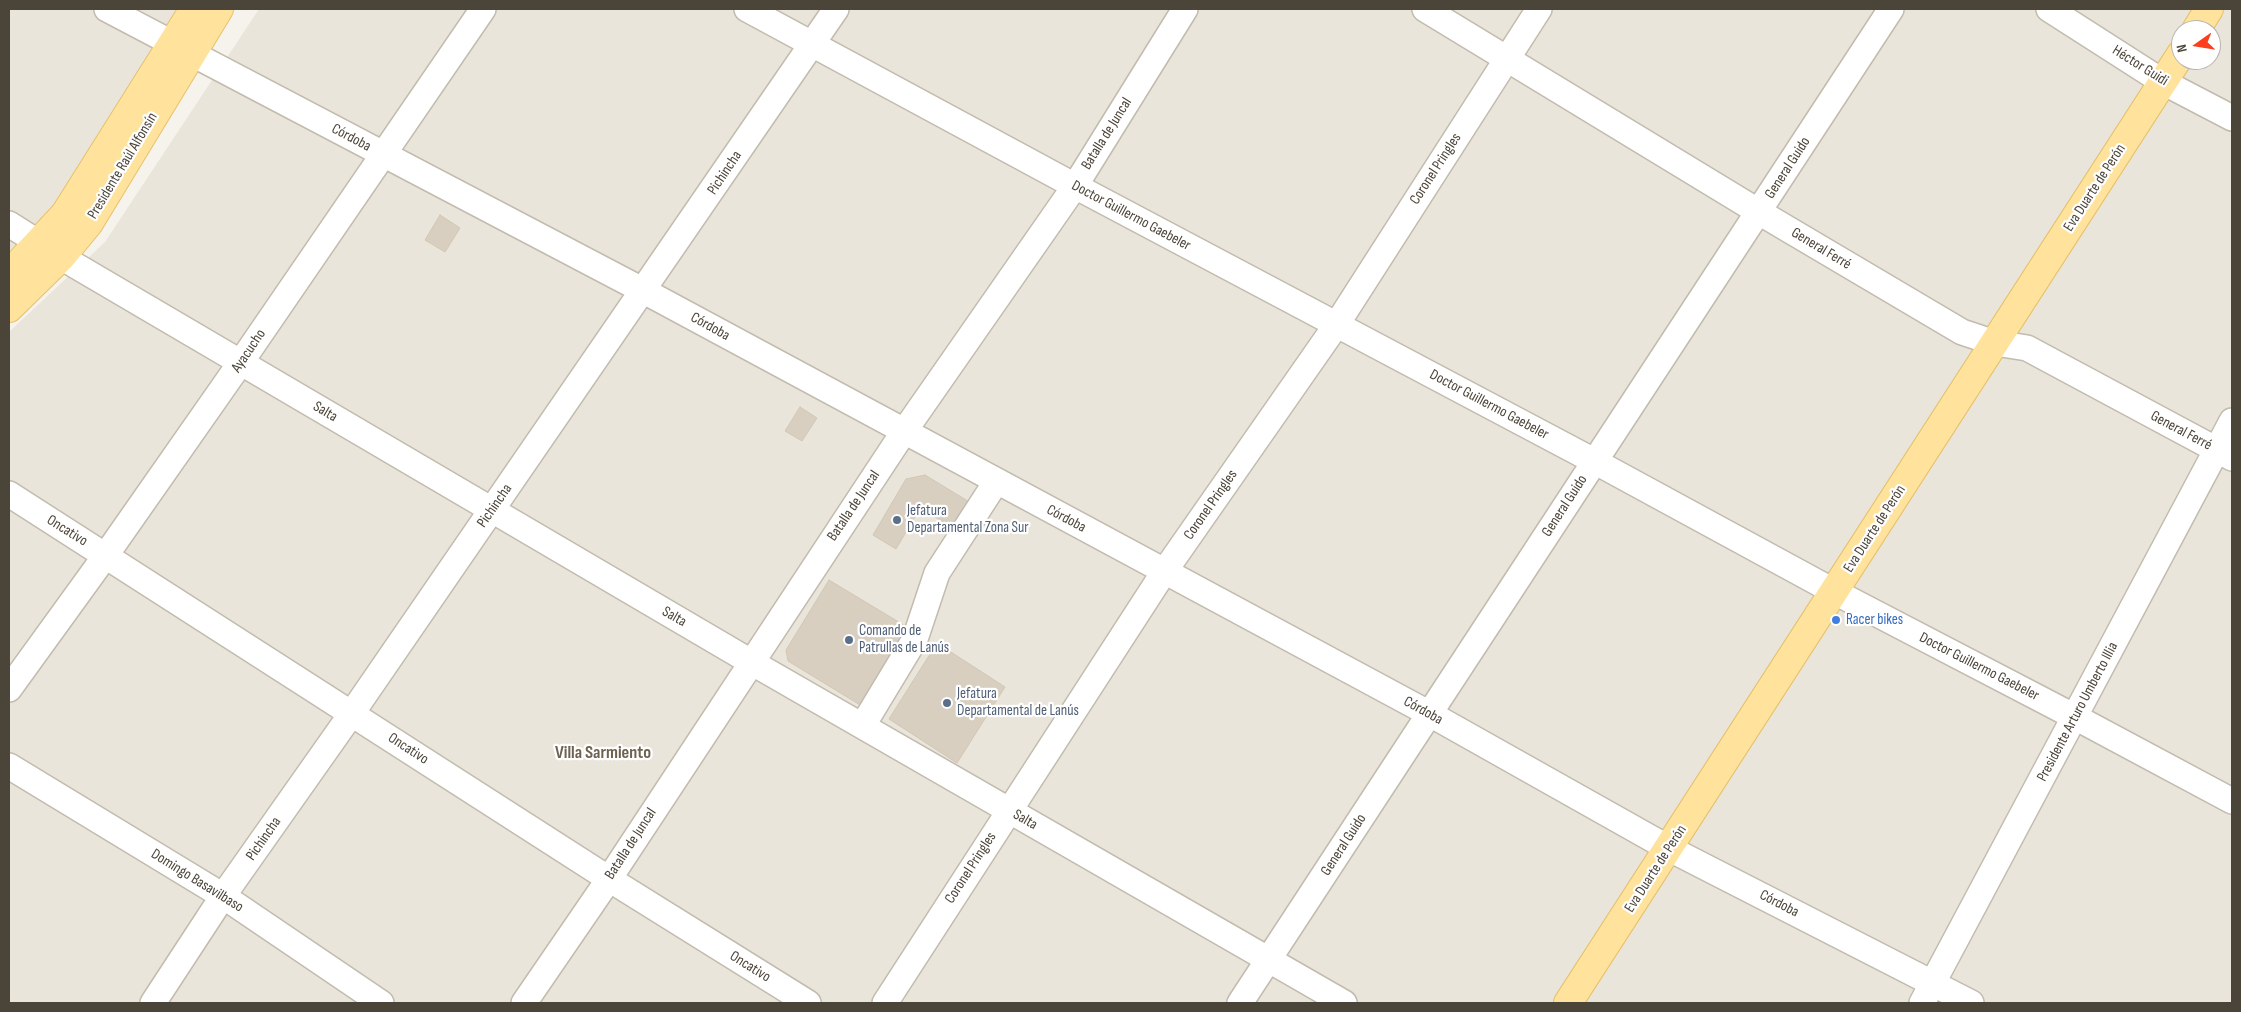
<!DOCTYPE html>
<meta charset="utf-8">
<style>
body{margin:0}
#map{position:relative;width:2241px;height:1012px;overflow:hidden;background:#f6f3ec;font-family:"Sofia Sans Condensed",sans-serif}
canvas{display:block}
.frame{position:absolute;inset:0;border:10px solid #4b4439;pointer-events:none}
.north{position:absolute;left:2171px;top:20px;width:50px;height:50px;box-sizing:border-box;background:#fff;border:1px solid #b7b4b0;border-radius:50%;rotate:257deg;font-size:14px;font-weight:700;line-height:20px;text-align:center;color:#4b4439}
.north::after{content:'';display:block;margin:auto;width:18px;height:22px;background:#fc3f1d;clip-path:polygon(50% 0,100% 100%,50% 72%,0 100%)}
</style>
<div id="map">
<canvas width="2241" height="1012"></canvas>
<div class="frame"></div>
<div class="north">N</div>
</div>
<script>
const context = document.querySelector('canvas').getContext('2d');
context.lineJoin = 'round';
function fill(path, color) {
  context.fillStyle = color;
  context.fill(path, 'evenodd');
}
function shape(rows) {
  const path = new Path2D();
  for (const r of rows) {
    path.moveTo(r[0], r[1]);
    for (let i = 2; i < r.length; i += 2) path.lineTo(r[i], r[i + 1]);
  }
  return path;
}
function trace(path, color, width, dash) {
  context.strokeStyle = color;
  context.lineWidth = width;
  context.lineCap = dash ? 'butt' : 'round';
  context.setLineDash(dash || []);
  context.stroke(path);
}
function write(font, color, halo, rows, align = 'center') {
  context.font = font + ' "Sofia Sans Condensed",sans-serif';
  context.lineWidth = 4.5;
  context.setLineDash([]);
  context.textBaseline = 'middle';
  context.strokeStyle = halo;
  context.fillStyle = color;
  for (const [text, x, y, turn = 0] of rows) {
    context.save();
    context.translate(x, y);
    context.rotate((+turn || 0) * Math.PI / 180);
    context.textAlign = isNaN(turn) ? turn : align;
    if (halo) context.strokeText(text, 0, 0);
    context.fillText(text, 0, 0);
    context.restore();
  }
}
const residential = shape([
 [9,9,179,9,61,203,9,259],
 [259,9,2232,9,2232,1003,9,1003,9,332,105,242],
 [2181,30,2211,30,2211,60,2181,60]
]);
const building = shape([
 [440,215,460,228,445,252,425,240,440,215],
 [800,407,817,418,802,441,785,431,800,407],
 [925,475,976,506,960,532,920,508,896,549,873,535,906,479,925,475],
 [829,580,912,630,865,708,788,661,786,650,829,580],
 [937,643,1005,687,957,763,889,719,937,643]
]);
const minor = shape([
 [107,9,644,291,1430,714,1670,849,1971,1003],
 [747,9,1075,186,1594,461,1835,592,2075,717,2232,801],
 [1425,9,1759,212,1962,332,1995,343,2027,348,2232,458],
 [2049,9,2163,82,2232,118],
 [9,224,61,257,751,662,1344,1003],
 [9,494,609,879,808,1003],
 [9,689,106,555,241,362,483,9],
 [863,725,915,639,937,573,996,482],
 [9,766,223,896,381,1003],
 [153,1003,223,896,352,713,836,9],
 [524,1003,609,879,903,433,1075,186,1185,9],
 [885,1003,1164,572,1337,324,1539,9],
 [1240,1003,1891,9],
 [1922,1003,2232,421]
]);
const major = shape([
 [2196,30,2209,9],
 [9,274,65,214,194,9],
 [9,308,61,257,89,223,219,9],
 [1568,1003,2181,54]
]);
const markers = [
 [897,520,5,"#5c6f8a"],
 [1836,620,5,"#3f7fe0"],
 [849,640,5,"#5c6f8a"],
 [947,703,5,"#5c6f8a"]
];
const streetNames = [
 ["Héctor Guidi",2140,66,32],
 ["Batalla de Juncal",1107,134,-58],
 ["Córdoba",351,138,28],
 ["Presidente Raúl Alfonsín",123,166,-59],
 ["General Guido",1788,168,-57],
 ["Coronel Pringles",1436,169,-57],
 ["Pichincha",725,173,-56],
 ["Eva Duarte de Perón",2095,188,-57],
 ["Doctor Guillermo Gaebeler",1131,216,28],
 ["General Ferré",1821,249,31],
 ["Córdoba",710,327,29],
 ["Ayacucho",249,351,-56],
 ["Doctor Guillermo Gaebeler",1489,405,28],
 ["Salta",325,412,31],
 ["General Ferré",2181,431,28],
 ["Coronel Pringles",1211,505,-55],
 ["Pichincha",495,506,-55],
 ["Batalla de Juncal",854,506,-56],
 ["General Guido",1565,506,-57],
 ["Córdoba",1066,519,28],
 ["Eva Duarte de Perón",1875,529,-57],
 ["Oncativo",67,531,32],
 ["Salta",674,617,30],
 ["Doctor Guillermo Gaebeler",1979,667,27],
 ["Córdoba",1423,711,29],
 ["Presidente Arturo Umberto Illia",2078,712,-62],
 ["Oncativo",408,749,33],
 ["Salta",1025,820,30],
 ["Pichincha",264,839,-55],
 ["Batalla de Juncal",631,844,-57],
 ["General Guido",1344,845,-57],
 ["Coronel Pringles",971,868,-57],
 ["Eva Duarte de Perón",1656,869,-57],
 ["Domingo Basavilbaso",197,881,32],
 ["Córdoba",1779,904,27],
 ["Oncativo",750,967,32]
];
const serviceNames = [
 ["Jefatura",907,511],
 ["Departamental Zona Sur",907,528],
 ["Comando de",859,631],
 ["Patrullas de Lanús",859,648],
 ["Jefatura",957,694],
 ["Departamental de Lanús",957,711]
];
const shopNames = [
 ["Racer bikes",1846,620]
];
const quarterNames = [
 ["Villa Sarmiento",603,753]
];
fill(residential, '#eae5da');
fill(building, '#d8cfc1');
trace(building, '#d3c7b4', 1);
trace(minor, '#c2bbae', 28);
trace(major, '#e6c16a', 30);
trace(minor, '#fff', 25);
trace(major, '#ffe39c', 28);
for (const [x, y, r, color] of markers) {
  const dot = new Path2D();
  dot.arc(x, y, r, 0, 2 * Math.PI);
  context.fillStyle = color;
  context.fill(dot);
  trace(dot, '#fff', 2);
}
write('15px', '#4b4439', '#fff', streetNames);
write('15px', '#4e5e75', '#fff', serviceNames, 'left');
write('15px', '#366cbe', '#fff', shopNames, 'left');
write('bold 18px', '#6e6250', '#fff', quarterNames);
</script>
